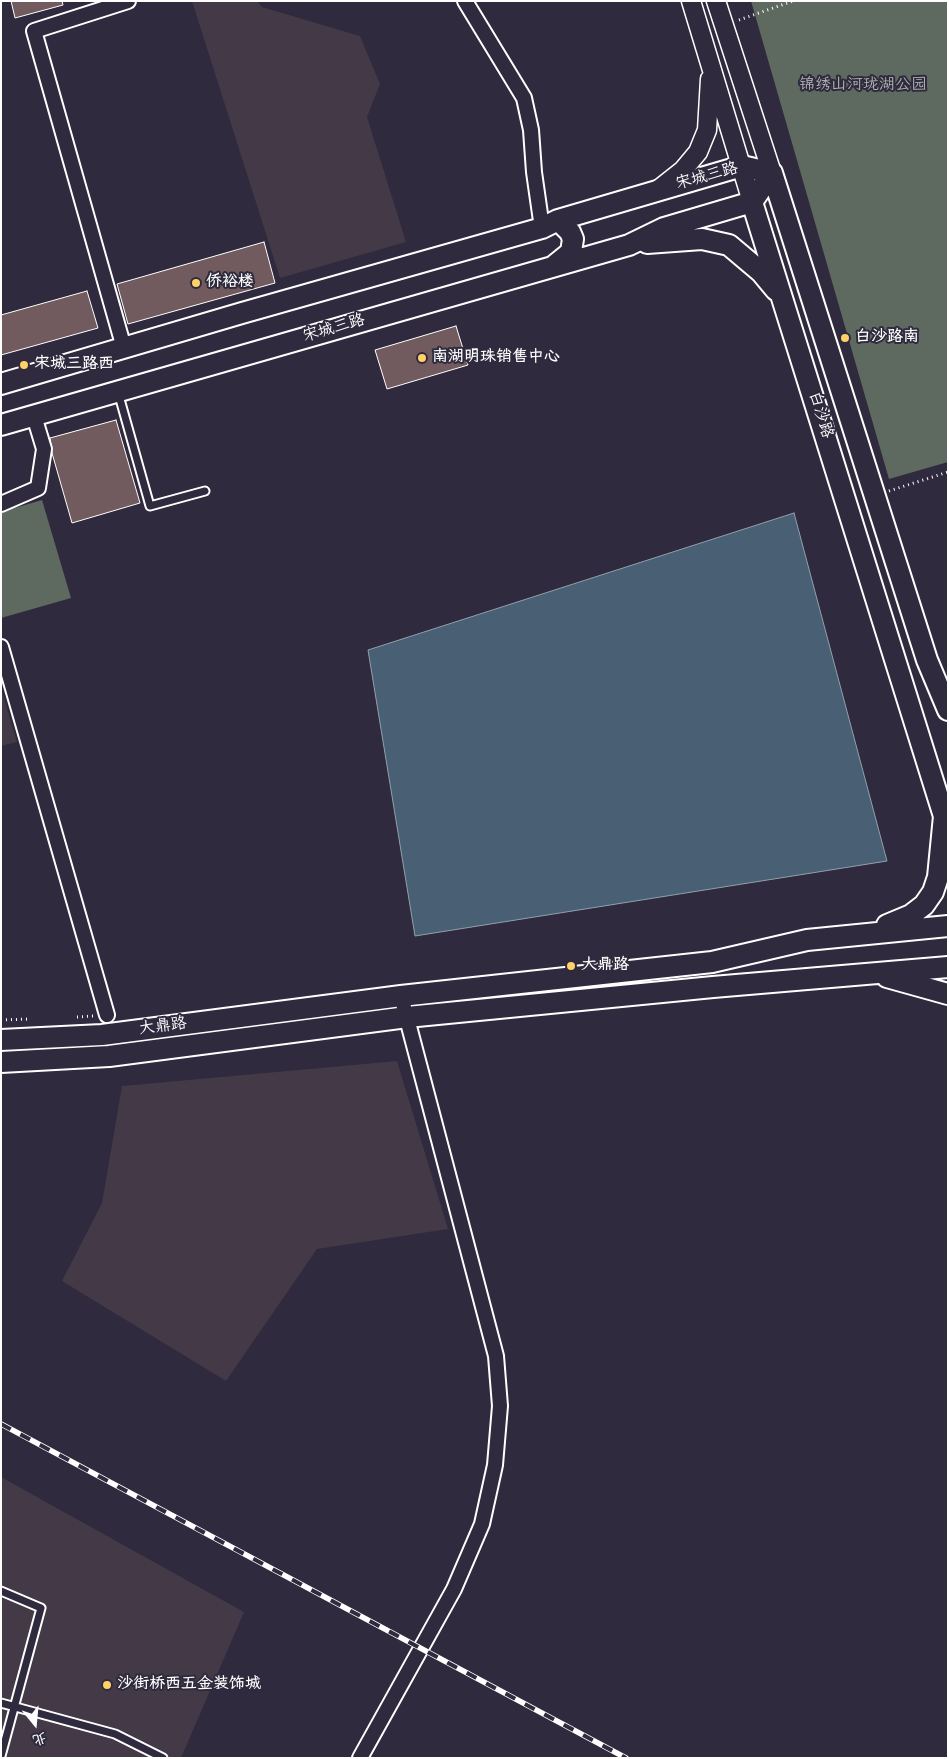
<!DOCTYPE html>
<meta charset="utf-8">
<style>
body{margin:0}
#map{position:relative;width:949px;height:1759px;overflow:hidden;background:#2f2a3d;font-family:Mynerve,"LXGW WenKai TC",sans-serif}
canvas{display:block}
.frame{position:absolute;inset:0;border:2px solid #fff;pointer-events:none}
.north{position:absolute;left:10px;top:1699px;width:50px;height:50px;-webkit-text-stroke:4px #2f2a3d;paint-order:stroke;rotate:163deg;font-size:14px;font-weight:700;line-height:20px;text-align:center;color:#fff}
.north::after{content:'';display:block;margin:auto;width:18px;height:22px;background:#fff;clip-path:polygon(50% 0,100% 100%,50% 72%,0 100%)}
</style>
<div id="map">
<canvas width="949" height="1759"></canvas>
<div class="frame"></div>
<div class="north">北</div>
</div>
<script>
const context = document.querySelector('canvas').getContext('2d');
context.lineJoin = 'round';
function fill(path, color) {
  context.fillStyle = color;
  context.fill(path, 'evenodd');
}
function shape(rows) {
  const path = new Path2D();
  for (const r of rows) {
    path.moveTo(r[0], r[1]);
    for (let i = 2; i < r.length; i += 2) path.lineTo(r[i], r[i + 1]);
  }
  return path;
}
function trace(path, color, width, dash) {
  context.strokeStyle = color;
  context.lineWidth = width;
  context.lineCap = dash ? 'butt' : 'round';
  context.setLineDash(dash || []);
  context.stroke(path);
}
function write(font, color, halo, rows, align = 'center') {
  context.font = font + ' Mynerve,"LXGW WenKai TC",sans-serif';
  context.lineWidth = 4;
  context.setLineDash([]);
  context.textBaseline = 'middle';
  context.strokeStyle = halo;
  context.fillStyle = color;
  for (const [text, x, y, turn = 0] of rows) {
    context.save();
    context.translate(x, y);
    context.rotate((+turn || 0) * Math.PI / 180);
    context.textAlign = isNaN(turn) ? turn : align;
    if (halo) context.strokeText(text, 0, 0);
    context.fillText(text, 0, 0);
    context.restore();
  }
}
const built = shape([
 [192,1,257,1,262,7,360,36,380,84,367,117,406,242,280,278],
 [1,688,17,742,1,746],
 [397,1061,448,1229,317,1249,226,1381,62,1281,102,1203,122,1086],
 [1,1477,244,1612,181,1758,1,1758]
]);
const green = shape([
 [751,1,948,1,948,462,889,479],
 [42,500,71,598,1,618,1,512]
]);
const water = shape([
 [794,513,887,861,415,936,368,650,794,513]
]);
const building = shape([
 [11,1,62,1,63,5,15,18,11,1],
 [264,242,275,283,128,324,117,284,264,242],
 [87,291,98,328,1,355,1,315,87,291],
 [456,326,468,365,387,389,375,350,456,326],
 [116,420,140,503,72,523,52,453,50,438,116,420]
]);
const path = shape([
 [739,20,793,1],
 [889,491,948,472],
 [77,1017,93,1016],
 [1,1020,30,1019]
]);
const service = shape([
 [118,392,150,506,205,491],
 [1,1591,41,1608,1,1756],
 [1,1703,115,1734,163,1758]
]);
const minor = shape([
 [465,1,524,98,531,130,534,172,542,228],
 [124,348,34,31,128,1],
 [1,504,38,488,44,449,34,416],
 [1,647,107,1015],
 [360,1758,454,1589,482,1524,495,1465,500,1406,496,1356,401,996]
]);
const tertiary = shape([
 [691,1,752,202],
 [716,1,772,173],
 [659,189,683,170,698,152,707,130,710,79]
]);
const secondary = shape([
 [772,173,927,660,948,710],
 [752,202,948,829],
 [647,243,702,239,729,245,761,272,776,290],
 [555,265,571,252,573,239,570,232,558,220],
 [1,384,242,313,542,228,558,220,742,166,772,173],
 [1,425,629,245,664,228,752,202,772,173],
 [887,925,911,915,924,905,933,892,938,877,944,816],
 [887,977,948,994],
 [1,1040,102,1035,401,996,712,962,807,940,948,926],
 [1,1062,109,1056,407,1017,713,987,948,967]
]);
const rail = shape([
 [1,1424,626,1758]
]);
const markers = [
 [196,283,5,"#ffd166"],
 [845,338,5,"#ffd166"],
 [422,358,5,"#ffd166"],
 [24,365,5,"#ffd166"],
 [571,966,5,"#ffd166"],
 [107,1685,5,"#ffd166"]
];
const parkNames = [
 ["锦绣山河珑湖公园",863,86]
];
const streetNames = [
 ["宋城三路",707,177,-15],
 ["宋城三路",334,329,-16],
 ["白沙路",820,415,73],
 ["大鼎路",163,1027,-7]
];
const poiNames = [
 ["侨裕楼",206,283],
 ["白沙路南",855,338],
 ["南湖明珠销售中心",432,358],
 ["宋城三路西",34,365],
 ["大鼎路",581,966],
 ["沙街桥西五金装饰城",117,1685]
];
fill(built, '#433947');
fill(green, '#5e6a60');
fill(water, '#496074');
trace(water, '#92a0ac', 1);
fill(building, '#715b5f');
trace(building, '#fff', 1);
trace(service, '#fff', 11);
trace(minor, '#fff', 18);
trace(tertiary, '#fff', 21);
trace(secondary, '#fff', 24);
trace(path, '#fff', 3, [1, 4]);
trace(service, '#2f2a3d', 7);
trace(minor, '#2f2a3d', 14);
trace(tertiary, '#2f2a3d', 18);
trace(secondary, '#2f2a3d', 20);
trace(rail, '#fff', 5.5);
trace(rail, '#2f2a3d', 4, [11]);
for (const [x, y, r, color] of markers) {
  const dot = new Path2D();
  dot.arc(x, y, r, 0, 2 * Math.PI);
  context.fillStyle = color;
  context.fill(dot);
  trace(dot, '#2f2a3d', 2);
}
write('16px', '#aeb4b0', '#2f2a3d', parkNames);
write('16px', '#fff', '#2f2a3d', streetNames);
write('bold 16px', '#fff', '#2f2a3d', poiNames, 'left');
</script>
